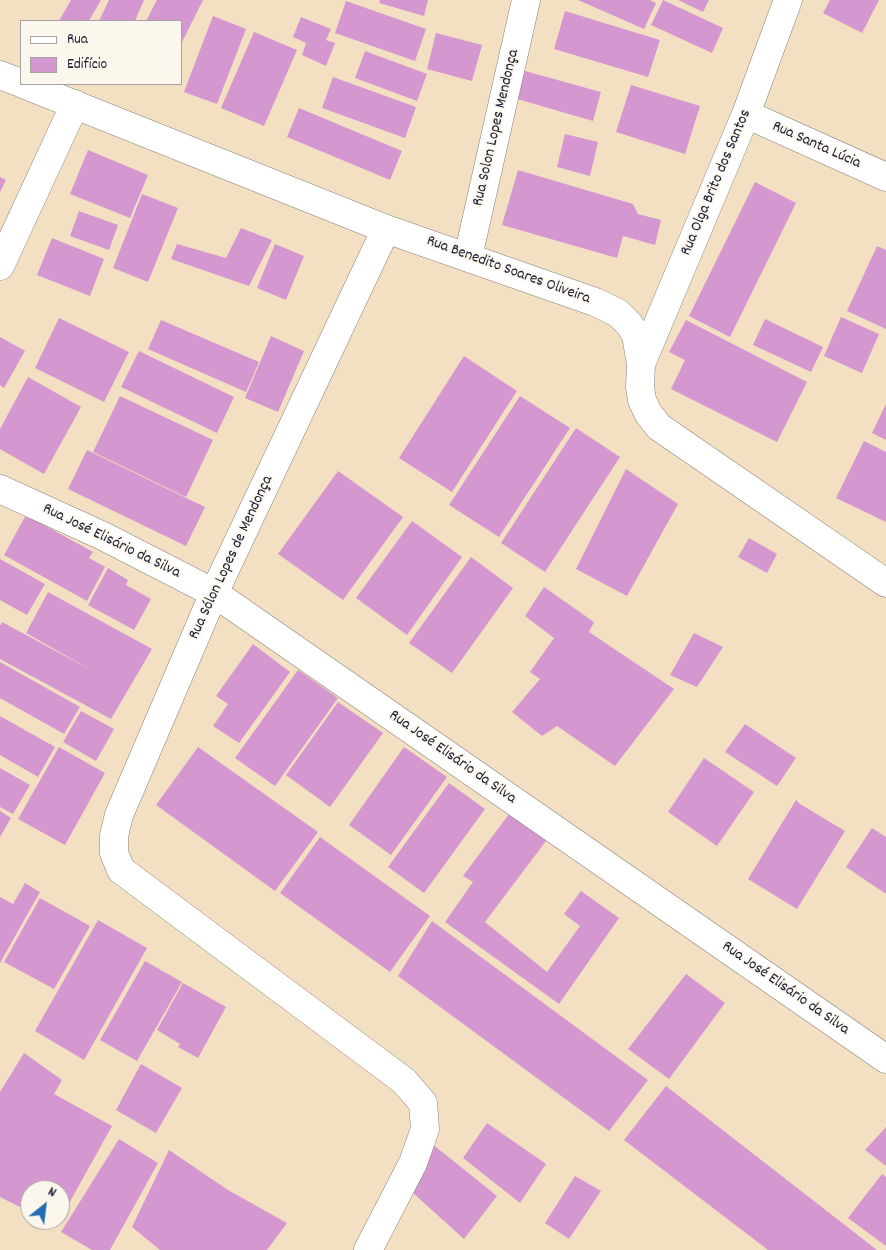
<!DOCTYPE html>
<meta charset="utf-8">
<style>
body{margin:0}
#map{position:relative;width:886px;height:1250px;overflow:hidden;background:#f3e0c2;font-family:Dekko,sans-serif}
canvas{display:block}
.legend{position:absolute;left:20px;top:20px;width:162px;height:65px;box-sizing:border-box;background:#fbf7ec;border:1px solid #a4a2a5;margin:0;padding:6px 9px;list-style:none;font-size:15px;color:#22223b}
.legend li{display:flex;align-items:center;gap:10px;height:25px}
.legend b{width:25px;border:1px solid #a4a2a5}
.north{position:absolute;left:20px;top:1180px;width:50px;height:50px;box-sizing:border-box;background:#fbf7ec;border:1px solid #a4a2a5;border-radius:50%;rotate:29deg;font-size:14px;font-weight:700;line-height:20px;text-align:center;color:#22223b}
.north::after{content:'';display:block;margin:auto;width:18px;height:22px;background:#1f6fb2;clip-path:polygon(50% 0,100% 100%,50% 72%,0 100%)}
</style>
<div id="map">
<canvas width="886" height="1250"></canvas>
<ul class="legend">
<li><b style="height:6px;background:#fff"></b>Rua</li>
<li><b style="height:14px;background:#d597d0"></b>Edifício</li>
</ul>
<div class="north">N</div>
</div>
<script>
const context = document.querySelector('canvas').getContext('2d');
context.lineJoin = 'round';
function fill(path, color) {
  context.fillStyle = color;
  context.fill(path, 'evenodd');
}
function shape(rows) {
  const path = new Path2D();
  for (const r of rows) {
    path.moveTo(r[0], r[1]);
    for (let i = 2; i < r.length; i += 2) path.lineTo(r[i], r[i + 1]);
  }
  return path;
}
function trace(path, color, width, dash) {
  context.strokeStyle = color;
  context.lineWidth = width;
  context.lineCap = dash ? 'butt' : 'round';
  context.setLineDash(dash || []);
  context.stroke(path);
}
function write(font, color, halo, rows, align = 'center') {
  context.font = font + ' Dekko,sans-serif';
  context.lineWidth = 4;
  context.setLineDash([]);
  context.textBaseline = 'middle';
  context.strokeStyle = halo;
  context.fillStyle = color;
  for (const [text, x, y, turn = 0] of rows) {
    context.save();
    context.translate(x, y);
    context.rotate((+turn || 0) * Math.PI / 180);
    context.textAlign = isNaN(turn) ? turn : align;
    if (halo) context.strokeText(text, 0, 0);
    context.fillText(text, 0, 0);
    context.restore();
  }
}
const building = shape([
 [71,0,101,0,89,21,59,21],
 [109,0,144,0,135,21,99,21],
 [157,0,203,0,181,44,181,21,146,21],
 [380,0,428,0,424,16,379,3],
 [578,0,650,0,656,3,644,29],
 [663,0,723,28,712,53,651,25],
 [678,0,709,0,703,12],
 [830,0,879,0,862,33,823,13],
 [346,1,426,29,415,61,335,33],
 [565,11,660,40,648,77,554,49],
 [213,16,246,29,217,104,184,92],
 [301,17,331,29,326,40,335,43,326,66,302,55,306,43,293,37],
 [254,32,297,50,264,126,221,108],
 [436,33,482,45,472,81,427,69],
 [365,51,427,74,417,101,355,78],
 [525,71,601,92,593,121,517,99],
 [333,77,416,107,405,138,322,108],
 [631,85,700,106,685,154,616,132],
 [299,108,402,151,390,180,287,137],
 [565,134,598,142,590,176,557,167],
 [88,150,148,175,130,218,70,194],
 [518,170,633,204,638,214,661,220,655,245,623,236,617,258,502,225],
 [0,177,6,180,0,192],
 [755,182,796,203,730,337,689,316],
 [142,194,178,208,148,282,113,268],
 [79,211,118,225,109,250,70,236],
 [241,228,272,240,249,286,171,259,177,244,226,258],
 [52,238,104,259,90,296,37,275],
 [275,244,304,256,286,300,257,288],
 [877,246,886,250,886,329,847,311],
 [841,317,879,334,862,373,824,356],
 [59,318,129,352,104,402,35,368],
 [765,319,823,347,811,372,753,345],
 [161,320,259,362,246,392,148,349],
 [686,320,807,382,777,442,671,389,685,360,669,352],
 [271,336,304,351,278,412,245,398],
 [0,337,25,351,4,388,0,385],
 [139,351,234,397,217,433,121,387],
 [464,356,517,391,452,492,399,458],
 [28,377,81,407,44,474,0,449,0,429],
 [120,396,213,440,186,497,93,452],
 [520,396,570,428,499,537,449,505],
 [886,404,886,440,872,433],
 [576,428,620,457,545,572,501,543],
 [864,441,886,452,886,522,836,498],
 [87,450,205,507,186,546,68,489],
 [626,469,678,504,627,596,576,569],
 [338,471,403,517,343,600,278,554],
 [26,515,93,552,89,558,105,567,87,601,4,555],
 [412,521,462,557,407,635,356,598],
 [749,538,777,554,767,573,738,557],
 [471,557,513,588,452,673,409,643],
 [0,559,45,584,27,615,0,600],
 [108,568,128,580,126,585,151,599,134,630,88,605],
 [544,587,594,622,589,632,674,689,615,766,557,726,542,736,512,712,540,679,530,672,554,638,525,616],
 [48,592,152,649,111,719,0,659,0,626,2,622,93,671,26,633],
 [694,633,723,647,697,687,670,675],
 [253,644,290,672,239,743,213,726,228,704,216,696],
 [0,662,80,707,64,734,0,698],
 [298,670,338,698,275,786,235,758],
 [338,702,383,733,330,807,286,775],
 [81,711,114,729,96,761,63,742],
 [0,716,55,747,38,777,0,755],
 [745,724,796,758,777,786,725,752],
 [59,747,105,773,65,845,18,819],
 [198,747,318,832,275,891,156,805],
 [404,747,447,777,391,855,349,825],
 [704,758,754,792,717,846,668,812],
 [0,768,30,785,13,814,0,807],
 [449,783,485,809,424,893,388,867],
 [796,800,800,804,845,831,797,909,748,879],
 [0,811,11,818,0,837],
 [509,814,546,841,485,922,547,972,580,926,564,914,581,891,619,918,559,1004,445,922,473,882,463,876],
 [872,828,886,837,886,894,846,867],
 [320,837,430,916,390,972,280,893],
 [25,883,40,892,0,963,0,897,13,904],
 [40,898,90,926,54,989,4,962],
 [98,920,147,948,84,1060,35,1031],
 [432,921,648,1080,609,1131,398,976],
 [145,961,182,982,137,1061,100,1040],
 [686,974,725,1003,669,1079,628,1049],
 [183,983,226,1007,198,1058,178,1047,180,1044,157,1030],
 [24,1053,62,1080,54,1094,112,1126,57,1225,47,1220,60,1220,60,1190,30,1190,30,1212,0,1197,0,1092],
 [141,1064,182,1088,156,1133,116,1110],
 [666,1086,877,1250,768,1250,624,1140],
 [487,1123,546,1164,520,1203,463,1158],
 [886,1127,886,1166,865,1150],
 [119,1139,158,1163,110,1250,92,1250,61,1232],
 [431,1143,497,1196,464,1239,403,1184],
 [169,1150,228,1190,287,1223,267,1250,160,1250,132,1227],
 [882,1174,886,1177,886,1246,848,1218],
 [575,1176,601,1191,569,1239,545,1223]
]);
const minor = shape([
 [0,75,21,83],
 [23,84,386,229,595,302,618,313,629,324,636,335,641,364,640,387,642,400,648,413,659,427,886,583],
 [746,114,886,177],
 [468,257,526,0],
 [0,266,75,104],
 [641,364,746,114,788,0],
 [0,489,103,536,214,593,886,1059],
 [368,1250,413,1163,425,1129,423,1103,404,1081,121,870,114,853,114,836,119,815,214,593,386,229]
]);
const streetNames = [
 ["Rua Solon Lopes Mendonça",497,128,-77],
 ["Rua Santa Lúcia",816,146,24],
 ["Rua Olga Brito dos Santos",717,183,-67],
 ["Rua Benedito Soares Oliveira",508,271,20],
 ["Rua José Elisário da Silva",111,542,26],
 ["Rua Sólon Lopes de Mendonça",232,558,-65],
 ["Rua José Elisário da Silva",452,758,35],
 ["Rua José Elisário da Silva",785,989,35]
];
fill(building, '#d597d0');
trace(minor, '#8a817e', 29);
trace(minor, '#fff', 28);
write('16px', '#22223b', '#fbf7ec', streetNames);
</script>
